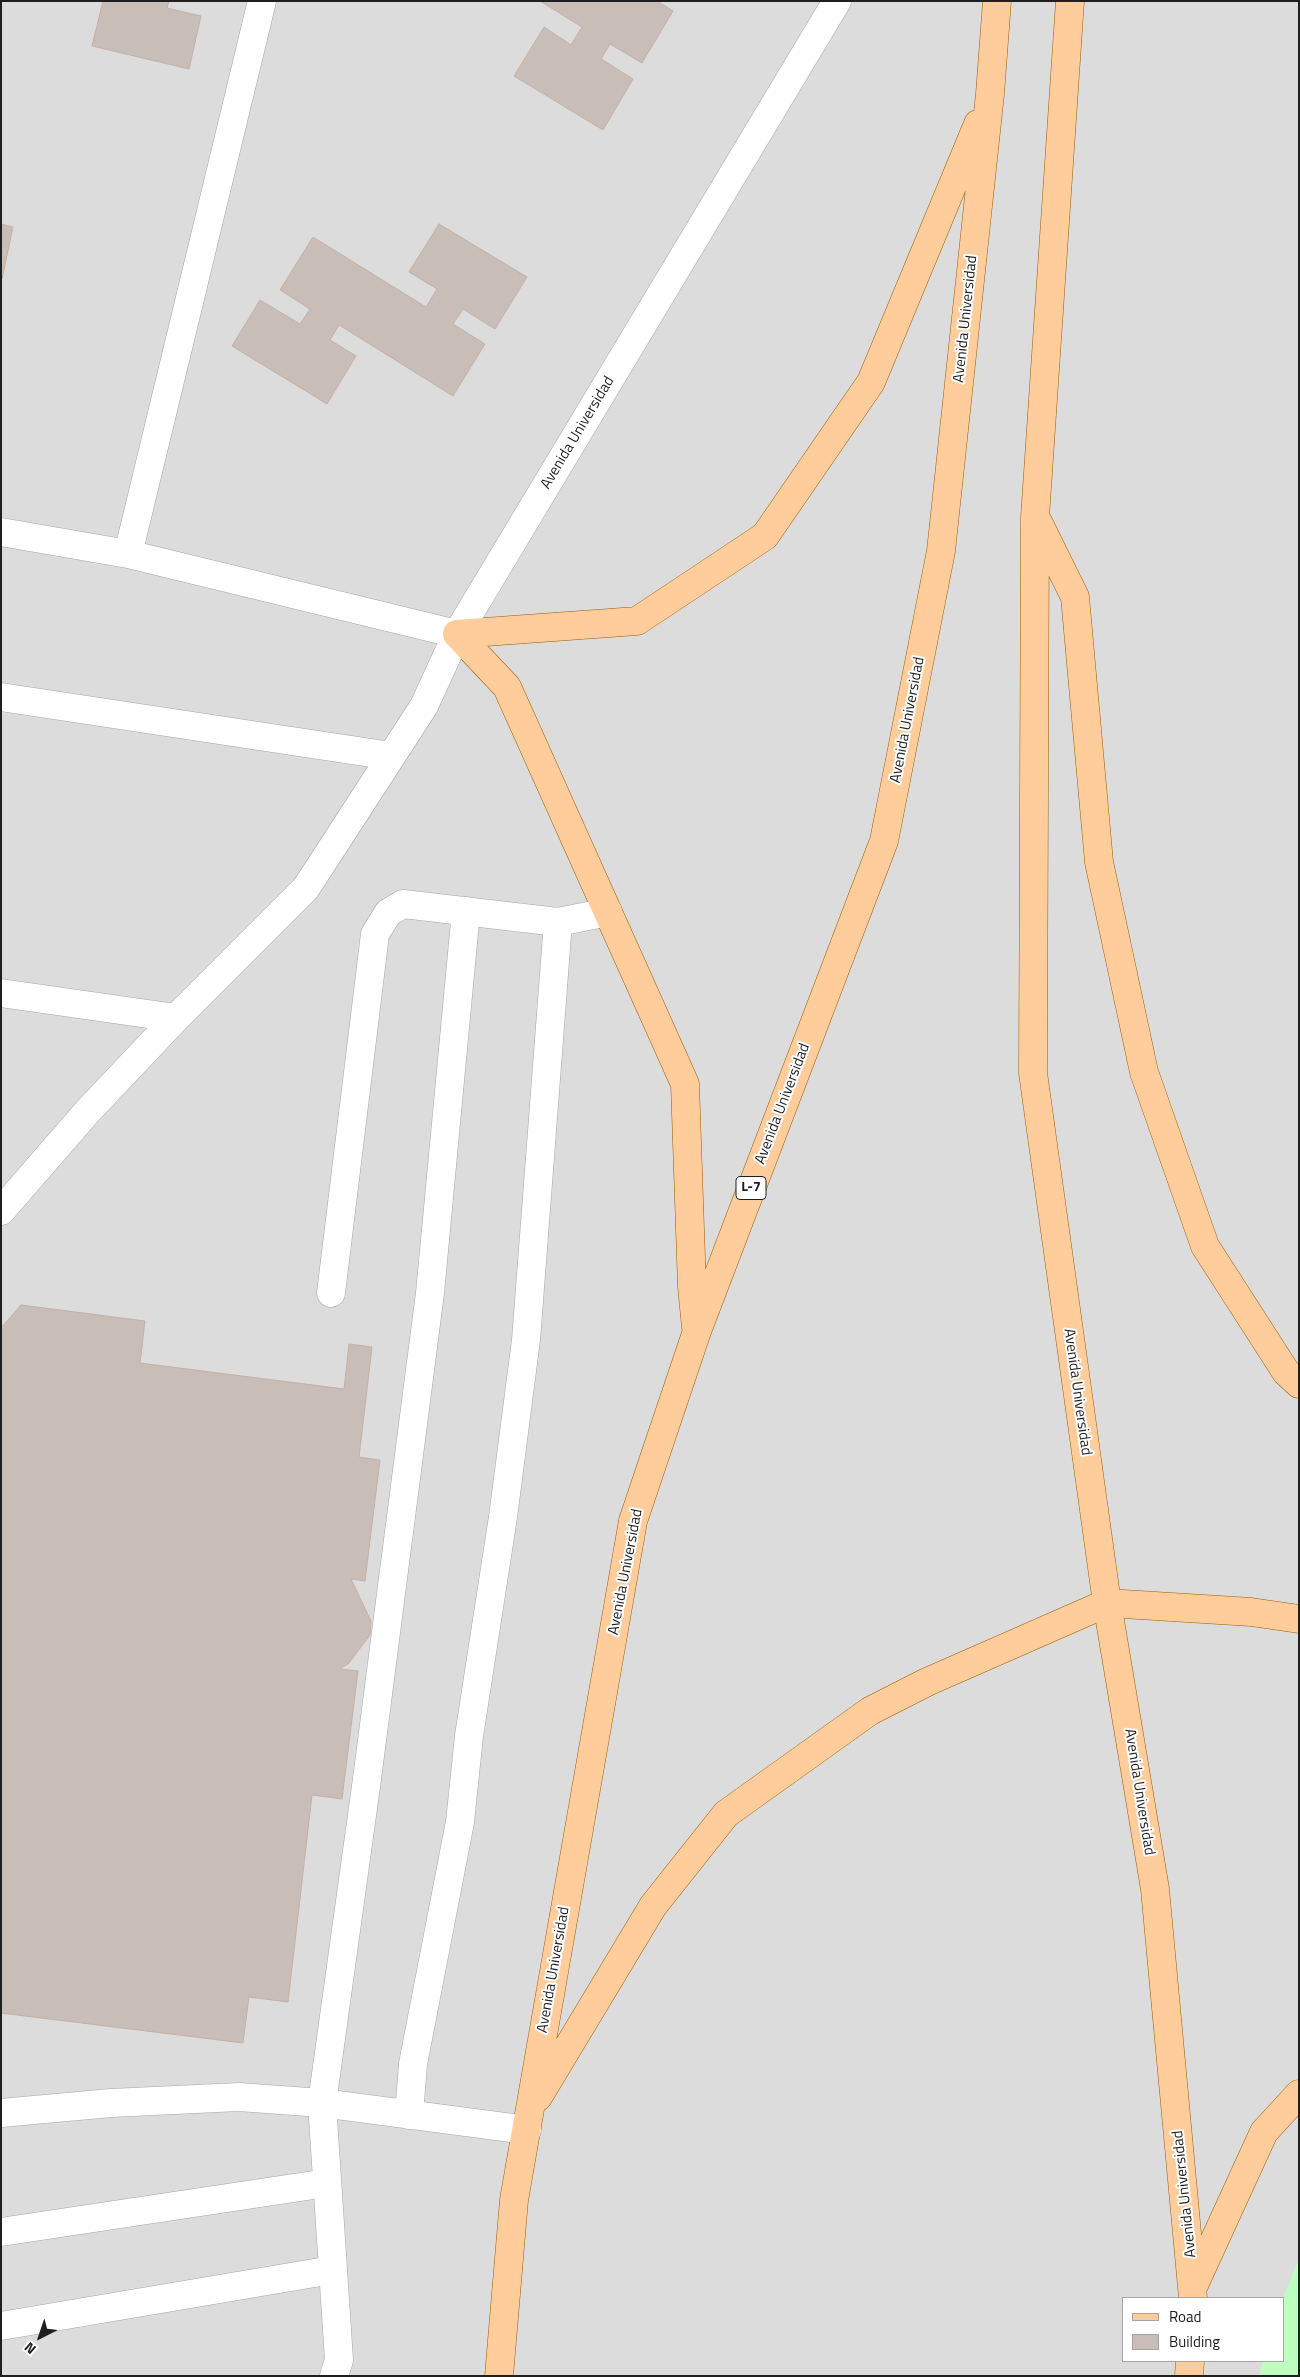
<!DOCTYPE html>
<style>
body{margin:0}
#map{position:relative;width:1300px;height:2377px;overflow:hidden;background:#f1ece5;font-family:"Titillium Web",sans-serif}
canvas{display:block}
.frame{position:absolute;inset:0;border:2px solid #1f1f1f;pointer-events:none}
.legend{position:absolute;left:1122px;top:2297px;width:162px;height:65px;box-sizing:border-box;background:#fff;border:1px solid #a5a5a5;margin:0;padding:6px 9px;list-style:none;font-size:15px;color:#1f1f1f}
.legend li{display:flex;align-items:center;gap:10px;height:25px}
.legend b{width:25px;border:1px solid #a5a5a5}
.north{position:absolute;left:15px;top:2312px;width:50px;height:50px;-webkit-text-stroke:4px #fff;paint-order:stroke;rotate:221deg;font-size:14px;font-weight:700;line-height:20px;text-align:center;color:#1f1f1f}
.north::after{content:'';display:block;margin:auto;width:18px;height:22px;background:#1f1f1f;clip-path:polygon(50% 0,100% 100%,50% 72%,0 100%)}
</style>
<div id="map">
<canvas width="1300" height="2377"></canvas>
<div class="frame"></div>
<ul class="legend">
<li><b style="height:6px;background:#ffcd9c"></b>Road</li>
<li><b style="height:14px;background:#c9beb7"></b>Building</li>
</ul>
<div class="north">N</div>
</div>
<script>
const context = document.querySelector('canvas').getContext('2d');
context.lineJoin = 'round';
function fill(path, color) {
  context.fillStyle = color;
  context.fill(path, 'evenodd');
}
function shape(rows) {
  const path = new Path2D();
  for (const r of rows) {
    path.moveTo(r[0], r[1]);
    for (let i = 2; i < r.length; i += 2) path.lineTo(r[i], r[i + 1]);
  }
  return path;
}
function trace(path, color, width, dash) {
  context.strokeStyle = color;
  context.lineWidth = width;
  context.lineCap = dash ? 'butt' : 'round';
  context.setLineDash(dash || []);
  context.stroke(path);
}
function write(font, color, halo, rows, align = 'center') {
  context.font = font + ' "Titillium Web",sans-serif';
  context.lineWidth = 4;
  context.setLineDash([]);
  context.textBaseline = 'middle';
  context.strokeStyle = halo;
  context.fillStyle = color;
  for (const [text, x, y, turn = 0] of rows) {
    context.save();
    context.translate(x, y);
    context.rotate((+turn || 0) * Math.PI / 180);
    context.textAlign = isNaN(turn) ? turn : align;
    if (halo) context.strokeText(text, 0, 0);
    context.fillText(text, 0, 0);
    context.restore();
  }
}
const residential = shape([
 [1,1,1299,1,1299,2376,1,2376],
 [1124,2298,1284,2298,1284,2361,1124,2361]
]);
const park = shape([
 [1299,2258,1299,2376,1259,2376,1263,2361,1284,2361,1283,2298]
]);
const building = shape([
 [103,1,169,1,167,8,201,16,189,69,92,46,103,1],
 [540,1,657,1,673,11,642,63,610,44,601,59,633,79,603,130,514,76,544,27,571,45,582,27,540,1],
 [1,224,13,227,2,279,1,279,1,224],
 [439,224,527,277,495,329,463,309,453,324,485,344,453,396,339,325,330,340,356,356,327,404,232,346,260,300,300,324,310,309,280,290,313,237,426,307,437,289,409,272,439,224],
 [21,1305,145,1321,140,1363,344,1389,349,1344,372,1347,359,1457,380,1460,365,1581,351,1579,371,1621,370,1635,349,1663,340,1669,358,1671,342,1799,312,1795,288,2002,249,1997,243,2043,1,2013,1,1328,21,1305]
]);
const minor = shape([
 [1,532,128,554,457,634],
 [128,554,262,1],
 [1,697,391,756],
 [1,993,176,1018],
 [1,1211,87,1112,176,1018,306,888,424,706,457,634,837,1],
 [331,1293,375,934,388,913,403,904,558,922,608,912],
 [1,2113,111,2103,239,2097,322,2103,527,2130],
 [409,2115,413,2064,460,1822,469,1736,503,1517,526,1340,558,922],
 [1,2232,327,2183],
 [1,2326,332,2270],
 [334,2376,339,2360,322,2103,367,1779,430,1293,466,911]
]);
const major = shape([
 [1070,1,1035,517,1033,1073,1107,1603,1155,1889,1193,2298],
 [1038,522,1075,597,1099,862,1144,1072,1205,1246,1286,1372,1299,1384],
 [457,634,637,621,765,536,871,382,978,124],
 [457,634,507,687,685,1084,692,1287,696,1327],
 [538,2097,653,1906,726,1814,870,1711,927,1682,1107,1603,1251,1612,1299,1619],
 [1194,2285,1264,2132,1299,2094],
 [499,2376,514,2200,633,1521,697,1331,884,841,941,551,990,94,997,1],
 [1189,2376,1190,2361]
]);
const shields = [
 [751,1188,30]
];
const shieldNames = [
 ["L-7",751,1188]
];
const streetNames = [
 ["Avenida Universidad",966,319,-84],
 ["Avenida Universidad",578,433,-59],
 ["Avenida Universidad",908,720,-79],
 ["Avenida Universidad",783,1104,-69],
 ["Avenida Universidad",1077,1392,82],
 ["Avenida Universidad",626,1572,-79],
 ["Avenida Universidad",1139,1792,81],
 ["Avenida Universidad",554,1970,-80],
 ["Avenida Universidad",1185,2194,-96]
];
fill(residential, '#dddcdc');
fill(park, '#beffbf');
fill(building, '#c9beb7');
trace(building, '#c4b1a5', 1);
trace(minor, '#a6a6a6', 29);
trace(major, '#9b5d00', 29);
trace(minor, '#fff', 28);
trace(major, '#ffcd9c', 28);
for (const [x, y, w] of shields) {
  const box = new Path2D();
  box.roundRect(x - w / 2, y - 11.5, w, 23, 4);
  context.fillStyle = '#fff';
  context.fill(box);
  trace(box, '#1f1f1f', 1);
}
write('bold 14px', '#1f1f1f', null, shieldNames);
write('15px', '#1f1f1f', '#fff', streetNames);
</script>
